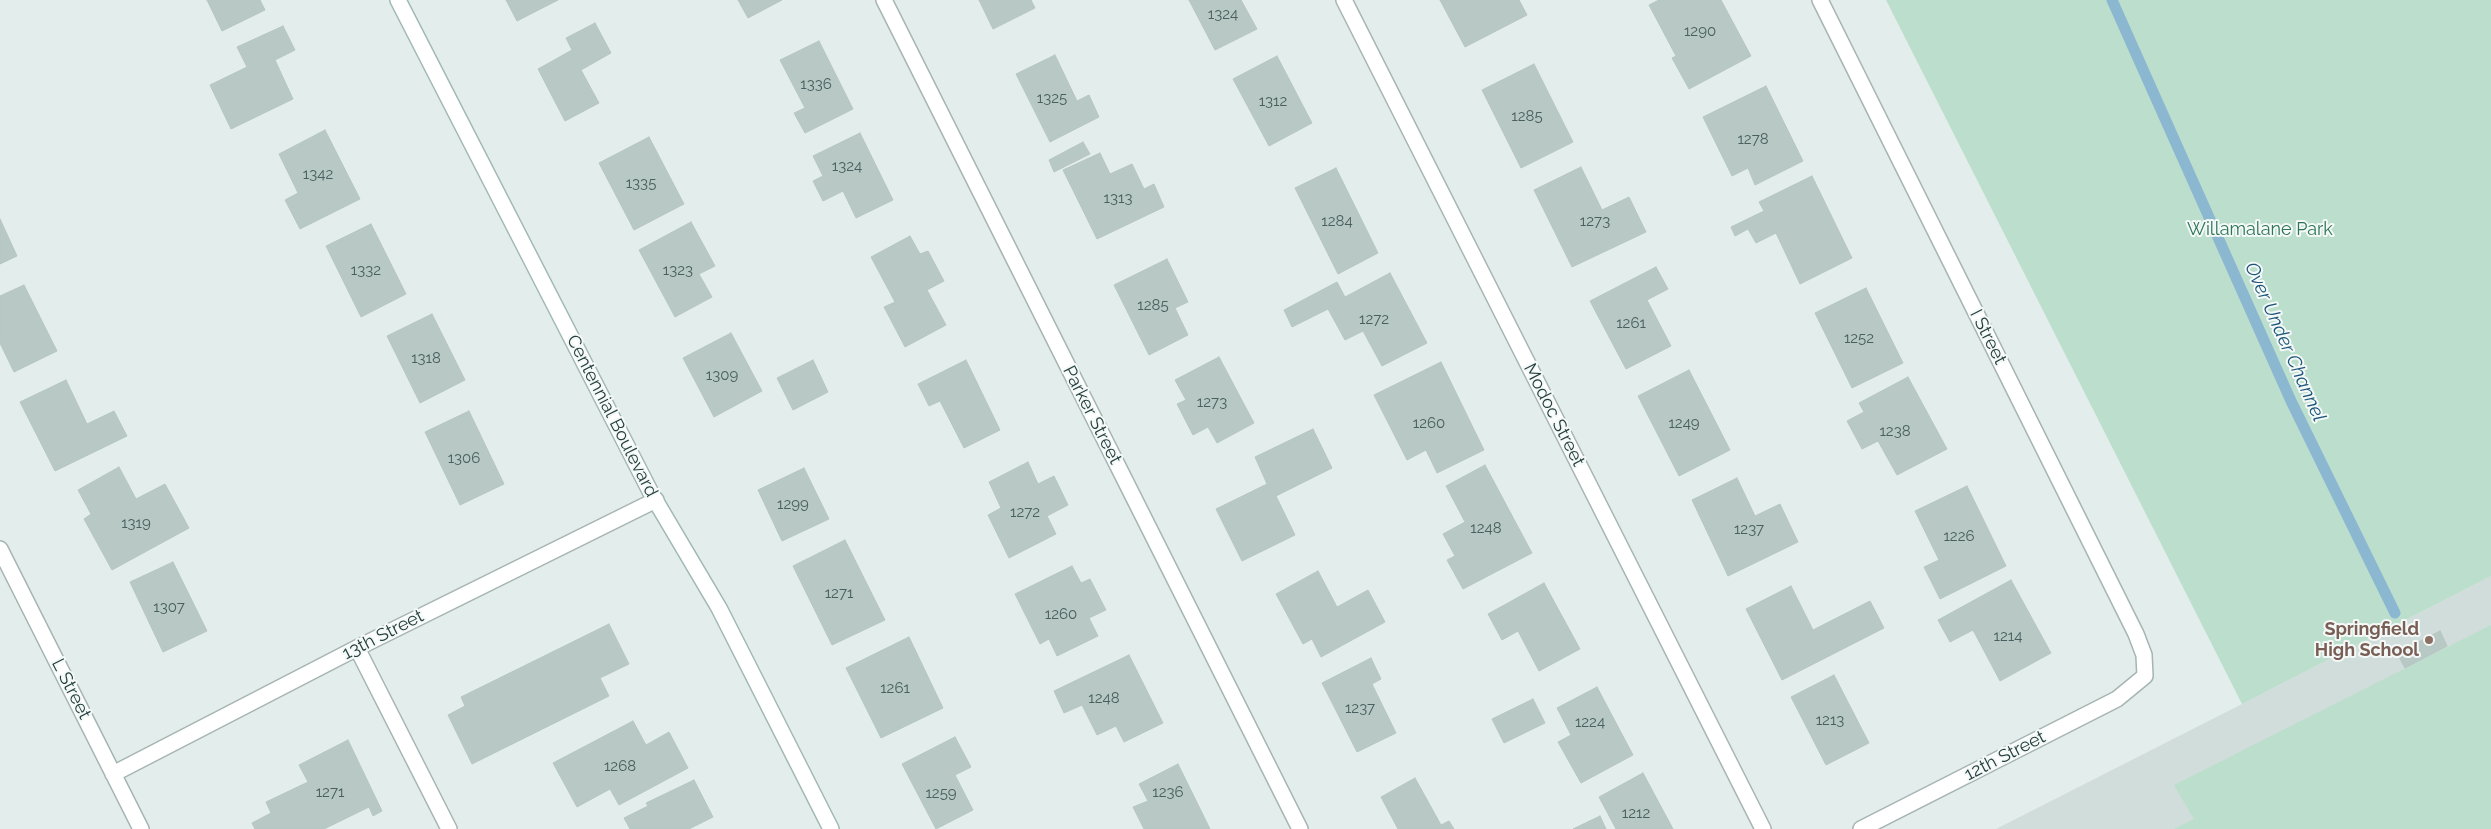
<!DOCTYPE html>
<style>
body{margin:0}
canvas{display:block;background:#e3edeb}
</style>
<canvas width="2491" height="829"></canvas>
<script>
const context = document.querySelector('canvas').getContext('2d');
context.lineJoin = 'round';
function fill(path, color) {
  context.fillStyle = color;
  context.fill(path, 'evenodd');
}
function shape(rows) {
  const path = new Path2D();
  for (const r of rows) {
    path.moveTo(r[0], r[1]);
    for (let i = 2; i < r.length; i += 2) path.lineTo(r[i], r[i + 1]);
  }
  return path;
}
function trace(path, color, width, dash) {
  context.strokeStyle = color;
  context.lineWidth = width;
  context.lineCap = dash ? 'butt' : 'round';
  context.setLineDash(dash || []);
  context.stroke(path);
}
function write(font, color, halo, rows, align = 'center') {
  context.font = font + ' Raleway,sans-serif';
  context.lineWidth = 4;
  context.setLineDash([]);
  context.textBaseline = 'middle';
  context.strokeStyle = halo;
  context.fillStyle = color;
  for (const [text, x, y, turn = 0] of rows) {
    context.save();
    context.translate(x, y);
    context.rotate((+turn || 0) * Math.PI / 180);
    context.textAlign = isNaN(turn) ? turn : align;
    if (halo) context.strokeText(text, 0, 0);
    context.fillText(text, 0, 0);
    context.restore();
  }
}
const built = shape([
 [2491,576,2491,829,1996,829,2242,704]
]);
const green = shape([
 [1886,0,2491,0,2491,576,2242,704],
 [2491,625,2491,829,2174,829,2194,819,2174,785]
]);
const stream = shape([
 [2112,0,2291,401,2395,613]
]);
const building = shape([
 [207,0,260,0,265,10,222,31,207,0],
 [506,0,558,0,517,21,506,0],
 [738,0,782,0,748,18,738,0],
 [979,0,1031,0,1035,8,993,29,979,0],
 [1189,0,1241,0,1257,29,1215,50,1189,0],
 [1440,0,1519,0,1527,15,1465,47,1440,0],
 [1659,0,1721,0,1751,56,1689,89,1672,58,1676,56,1649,5,1659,0],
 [595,23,611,53,581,70,599,103,565,121,538,69,572,50,566,38,595,23],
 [283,26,295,50,275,60,293,99,231,129,210,85,247,67,237,47,283,26],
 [819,41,853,109,805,133,794,113,805,108,780,60,819,41],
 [1055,55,1077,101,1089,95,1099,117,1050,142,1016,74,1055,55],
 [1277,56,1312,123,1269,146,1233,79,1277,56],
 [1534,64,1573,142,1521,168,1482,90,1534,64],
 [1766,86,1803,161,1755,185,1748,168,1732,176,1703,117,1766,86],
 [325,130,360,199,300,229,285,200,298,193,279,154,325,130],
 [860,133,893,200,856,218,843,191,823,201,813,181,823,176,813,156,860,133],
 [649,137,684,204,634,230,599,163,649,137],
 [1083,142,1090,154,1054,172,1049,160,1083,142],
 [1100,153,1110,174,1132,164,1144,189,1154,184,1164,207,1097,239,1063,170,1100,153],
 [1581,167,1602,210,1629,197,1646,232,1572,267,1534,190,1581,167],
 [1336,168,1378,253,1338,274,1295,188,1336,168],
 [1812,176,1852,258,1800,284,1776,233,1756,243,1748,229,1735,236,1731,227,1764,211,1759,202,1812,176],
 [0,219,17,256,0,264,0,219],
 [691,222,715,266,699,274,712,297,675,317,639,250,691,222],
 [371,224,406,294,361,317,326,246,371,224],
 [910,236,920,254,928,251,944,281,927,290,946,325,905,347,884,307,895,302,871,257,910,236],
 [1167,259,1188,302,1175,308,1188,335,1149,355,1114,285,1167,259],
 [1656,267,1668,289,1647,300,1671,346,1626,369,1590,301,1656,267],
 [1390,273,1427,343,1382,366,1363,331,1345,340,1328,309,1292,327,1284,310,1337,282,1345,297,1390,273],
 [24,285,57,351,14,372,0,343,0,296,24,285],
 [1866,288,1903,363,1852,388,1815,313,1866,288],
 [432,314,465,380,420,403,387,336,432,314],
 [731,333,762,391,714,417,683,358,731,333],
 [1219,357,1254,423,1217,443,1208,427,1193,435,1177,404,1186,400,1175,380,1219,357],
 [813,360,828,392,793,410,777,378,813,360],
 [966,360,1000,430,964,448,940,401,929,406,918,384,966,360],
 [1441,362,1484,450,1437,473,1426,450,1407,460,1374,395,1441,362],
 [1689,370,1730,450,1679,476,1638,396,1689,370],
 [1908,377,1947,449,1897,475,1878,441,1862,449,1847,421,1864,412,1859,403,1908,377],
 [66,380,87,424,114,411,127,436,55,471,20,402,66,380],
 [469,411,504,484,460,505,425,432,469,411],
 [1313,429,1332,468,1276,496,1295,535,1242,561,1216,509,1267,484,1255,457,1313,429],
 [1028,462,1038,484,1054,476,1068,505,1047,516,1056,534,1009,558,988,515,1001,508,989,482,1028,462],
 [1485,465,1532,553,1463,589,1447,560,1455,556,1443,534,1465,522,1446,486,1485,465],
 [119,467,136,499,165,484,189,528,112,570,84,519,91,514,78,490,119,467],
 [804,468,829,519,782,541,758,490,804,468],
 [1737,478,1755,516,1780,504,1798,542,1728,576,1692,500,1737,478],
 [1967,486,2006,566,1940,599,1924,567,1939,560,1915,511,1967,486],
 [845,540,885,620,832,645,793,566,845,540],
 [173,562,207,631,163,652,130,582,173,562],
 [1072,566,1081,583,1090,579,1106,610,1089,618,1098,636,1057,656,1049,639,1040,644,1015,594,1072,566],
 [1318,571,1337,607,1368,590,1385,622,1321,657,1312,639,1303,644,1276,594,1318,571],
 [2011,580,2051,653,2000,681,1973,630,1950,642,1938,620,2011,580],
 [1544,583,1580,649,1539,671,1518,631,1502,640,1488,614,1544,583],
 [1791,586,1813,630,1870,601,1884,628,1782,680,1746,609,1791,586],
 [609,624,629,664,600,678,609,696,472,764,448,715,465,706,461,697,609,624],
 [2440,631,2447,646,2405,668,2397,653,2440,631],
 [909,637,943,708,881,738,846,668,909,637],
 [1129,655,1163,723,1124,742,1116,726,1097,735,1082,705,1064,713,1054,691,1129,655],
 [1371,658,1381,679,1372,684,1396,733,1357,752,1322,683,1371,658],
 [1834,675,1869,743,1826,765,1791,697,1834,675],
 [1597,687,1633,755,1581,783,1558,742,1571,735,1557,708,1597,687],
 [1533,699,1545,723,1504,743,1492,719,1533,699],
 [633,721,646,745,669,732,688,768,619,805,610,789,577,807,553,763,633,721],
 [955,737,971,767,955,775,973,810,936,829,902,764,955,737],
 [348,740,382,811,373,816,369,807,324,829,255,829,252,823,271,813,266,802,308,782,299,765,348,740],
 [1178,764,1210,829,1144,829,1133,807,1148,801,1139,784,1178,764],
 [1643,773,1673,829,1616,829,1599,797,1643,773],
 [1415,778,1441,825,1449,821,1454,829,1398,829,1381,797,1415,778],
 [694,780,713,817,689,829,630,829,624,818,648,806,646,803,694,780],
 [1600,816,1606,829,1573,829,1600,816]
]);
const service = shape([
 [357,648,449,829]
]);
const minor = shape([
 [884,0,1300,829],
 [1344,0,1763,829],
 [1820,0,2136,634,2144,655,2145,676,2117,699,1861,829],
 [0,549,141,829],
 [113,774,357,648,656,500]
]);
const secondary = shape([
 [398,0,651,493,719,608,831,829]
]);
const markers = [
 [2429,640,5,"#8d6e63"]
];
const numberNames = [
 ["1324",1223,14],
 ["1290",1700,31],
 ["1336",816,84],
 ["1325",1052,98],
 ["1312",1273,101],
 ["1285",1527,116],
 ["1278",1753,139],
 ["1324",847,166],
 ["1342",318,174],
 ["1335",641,183],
 ["1313",1118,198],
 ["1284",1337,221],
 ["1273",1595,221],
 ["1332",366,270],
 ["1323",678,270],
 ["1285",1153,305],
 ["1272",1374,319],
 ["1261",1631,323],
 ["1252",1859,338],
 ["1318",426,358],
 ["1309",722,375],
 ["1273",1212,402],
 ["1260",1429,423],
 ["1249",1684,423],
 ["1238",1895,431],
 ["1306",464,458],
 ["1299",793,504],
 ["1272",1025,512],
 ["1319",136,523],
 ["1248",1486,528],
 ["1237",1749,529],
 ["1226",1959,536],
 ["1271",839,593],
 ["1307",169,607],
 ["1260",1061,614],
 ["1214",2008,636],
 ["1261",895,688],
 ["1248",1104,698],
 ["1237",1360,708],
 ["1213",1830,720],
 ["1224",1590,722],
 ["1268",620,766],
 ["1271",330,792],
 ["1236",1168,792],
 ["1259",941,793],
 ["1212",1636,813]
];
const parkNames = [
 ["Willamalane Park",2260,230]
];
const streetNames = [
 ["I Street",1988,337,63],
 ["Parker Street",1092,415,63],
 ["Modoc Street",1554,415,63],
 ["Centennial Boulevard",612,416,63],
 ["13th Street",383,635,-27],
 ["L Street",71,689,63],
 ["12th Street",2005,756,-27]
];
const educationNames = [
 ["Springfield",2419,630],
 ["High School",2419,651]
];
const waterNames = [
 ["Over Under Channel",2285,342,66]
];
fill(built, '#d1ddda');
fill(green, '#bcdecd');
trace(stream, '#8cb7d1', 11);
fill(building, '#b8c8c4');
trace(building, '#b6c6c3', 1);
trace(service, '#a6b5b3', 18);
trace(minor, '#a6b5b3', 18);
trace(secondary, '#a1b8b5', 18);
trace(service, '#fff', 15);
trace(minor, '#fff', 15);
trace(secondary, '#fff', 15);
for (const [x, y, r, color] of markers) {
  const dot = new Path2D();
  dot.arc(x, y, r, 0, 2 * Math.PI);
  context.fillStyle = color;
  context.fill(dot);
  trace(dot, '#f4f9f8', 2);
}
write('15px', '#48605f', null, numberNames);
write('18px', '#2d7558', '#f4f9f8', parkNames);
write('18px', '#233e3d', '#f4f9f8', streetNames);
write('bold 18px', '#785e54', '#f4f9f8', educationNames, 'right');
write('italic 19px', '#1d567a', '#f4f9f8', waterNames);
</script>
